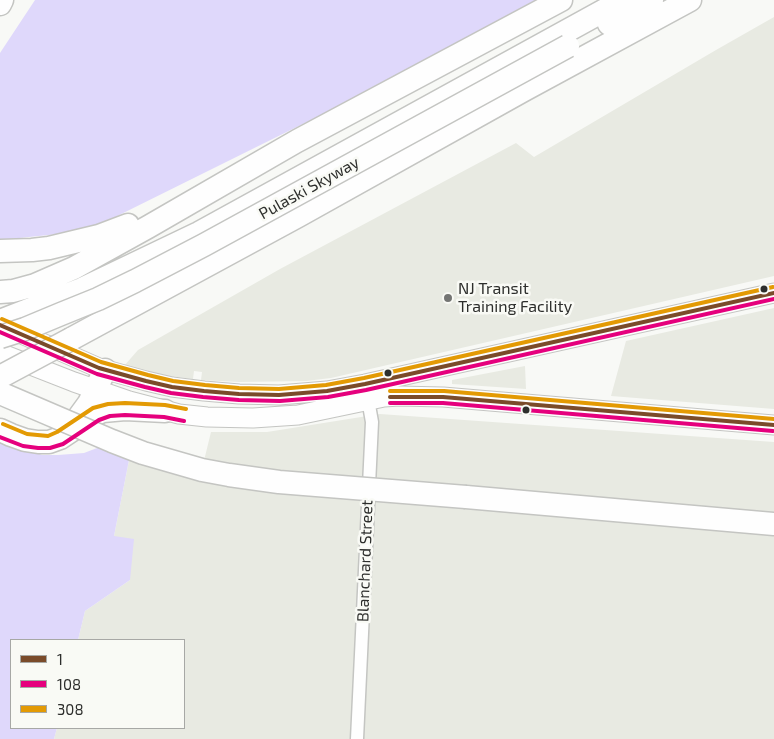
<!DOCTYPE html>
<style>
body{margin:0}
#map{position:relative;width:774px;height:739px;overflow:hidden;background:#f8f9f6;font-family:"Exo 2",sans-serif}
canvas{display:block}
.legend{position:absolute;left:10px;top:639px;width:175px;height:90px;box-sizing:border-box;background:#f9faf5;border:1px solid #a7a8a5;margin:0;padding:6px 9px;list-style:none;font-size:15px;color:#2d2e2c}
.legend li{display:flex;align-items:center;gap:10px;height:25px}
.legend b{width:25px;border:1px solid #a7a8a5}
</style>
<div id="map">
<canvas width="774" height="739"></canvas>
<ul class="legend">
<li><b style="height:6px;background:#7a4b2a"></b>1</li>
<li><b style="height:6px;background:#e5007d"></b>108</li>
<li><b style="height:6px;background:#e39a04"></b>308</li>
</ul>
</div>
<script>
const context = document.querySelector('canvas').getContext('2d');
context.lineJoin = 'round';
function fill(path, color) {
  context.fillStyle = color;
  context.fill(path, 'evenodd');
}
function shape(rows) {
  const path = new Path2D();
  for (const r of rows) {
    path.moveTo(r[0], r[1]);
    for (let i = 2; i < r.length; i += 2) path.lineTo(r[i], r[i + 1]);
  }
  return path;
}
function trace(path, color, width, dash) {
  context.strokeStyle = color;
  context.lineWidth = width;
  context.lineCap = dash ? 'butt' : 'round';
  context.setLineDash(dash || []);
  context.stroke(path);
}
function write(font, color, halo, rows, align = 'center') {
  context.font = font + ' "Exo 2",sans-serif';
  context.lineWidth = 5;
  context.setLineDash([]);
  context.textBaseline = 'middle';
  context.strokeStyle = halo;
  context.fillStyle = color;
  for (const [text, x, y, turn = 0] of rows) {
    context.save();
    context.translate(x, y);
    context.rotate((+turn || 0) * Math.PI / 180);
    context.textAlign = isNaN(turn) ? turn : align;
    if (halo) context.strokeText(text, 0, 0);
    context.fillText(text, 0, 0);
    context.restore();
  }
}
const built = shape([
 [774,17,774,276,331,378,306,381,239,382,201,380,202,372,194,371,193,379,170,376,124,366,138,350,280,269,516,143,534,157,716,50],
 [774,308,774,409,611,396,626,341],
 [525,366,526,389,452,384,452,380],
 [380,414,774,442,774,739,54,739,57,728,184,728,184,640,78,640,85,611,130,580,114,536,130,455,200,477,211,432,267,432]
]);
const green = shape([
 [35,0,542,0,331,110,87,231,0,240,0,53],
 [0,437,42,455,58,455,84,453,105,445,130,455,114,536,134,539,130,580,85,611,78,640,11,640,11,728,57,728,54,739,0,739]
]);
const minor = shape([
 [357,739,372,422,367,394]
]);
const primary = shape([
 [8,328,99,368,146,381,172,387,204,391,239,394,279,395,327,391,365,384,774,293],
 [0,353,74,382,129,401,179,414,207,417,253,418,298,415,384,397,399,396,443,397,774,425]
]);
const motorway = shape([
 [0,4,2,0],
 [609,24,652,0],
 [0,251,32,250,49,248,99,236,128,225],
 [0,292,13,291,35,285,74,268,148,227,297,141,561,0],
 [0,321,82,289,199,233,623,0],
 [71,339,298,216,524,90,690,0],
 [73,425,89,403,105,370],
 [0,430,11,435,25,440,38,442,49,442,60,438,96,414,103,411,125,409,165,411],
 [466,497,774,524]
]);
const motorwayBridge = shape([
 [0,337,25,329,61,314,98,299,135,281,204,245,568,46],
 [0,377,71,339],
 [0,393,112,441,143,453,202,470,229,475,279,482,466,497]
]);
const bus1 = shape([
 [0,325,99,368,146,381,172,387,204,391,239,394,279,395,327,391,365,384,774,293],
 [390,397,443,397,774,425]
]);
const bus2 = shape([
 [0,332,97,374,145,387,171,393,203,397,239,400,280,401,328,397,366,390,774,299],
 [390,403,443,403,773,431],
 [0,437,23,446,38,448,50,448,63,444,99,420,110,416,125,415,164,417,184,421]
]);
const bus3 = shape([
 [2,319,101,362,148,375,173,381,205,385,239,388,279,389,326,385,364,378,773,287],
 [390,391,444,391,774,419],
 [3,424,27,434,48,436,57,432,93,408,108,404,125,403,165,405,186,409]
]);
const markers = [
 [764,289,4.5,"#2d2e2c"],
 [448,298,5,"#747573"],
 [388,373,4.5,"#2d2e2c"],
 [526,410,4.5,"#2d2e2c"]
];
const streetNames = [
 ["Pulaski Skyway",309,188,-29],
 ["Blanchard Street",365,561,-88]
];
const poiNames = [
 ["NJ Transit",458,289],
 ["Training Facility",458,307]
];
fill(built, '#e8eae2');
fill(green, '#dfd8fb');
trace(minor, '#c4c5c2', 15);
trace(primary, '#c4c5c2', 21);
trace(motorway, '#c4c5c2', 25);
trace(minor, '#fefefe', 12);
trace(primary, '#fefefe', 19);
trace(motorway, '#fefefe', 22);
trace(motorwayBridge, '#c4c5c2', 25, []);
trace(motorwayBridge, '#fefefe', 22);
trace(bus1, '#7a4b2a', 4);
trace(bus2, '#e5007d', 4);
trace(bus3, '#e39a04', 4);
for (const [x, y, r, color] of markers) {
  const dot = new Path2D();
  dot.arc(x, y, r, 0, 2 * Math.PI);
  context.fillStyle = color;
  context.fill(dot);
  trace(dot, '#f9faf5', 2);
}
write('16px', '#2d2e2c', '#f9faf5', streetNames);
write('16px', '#2d2e2c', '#f9faf5', poiNames, 'left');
</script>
